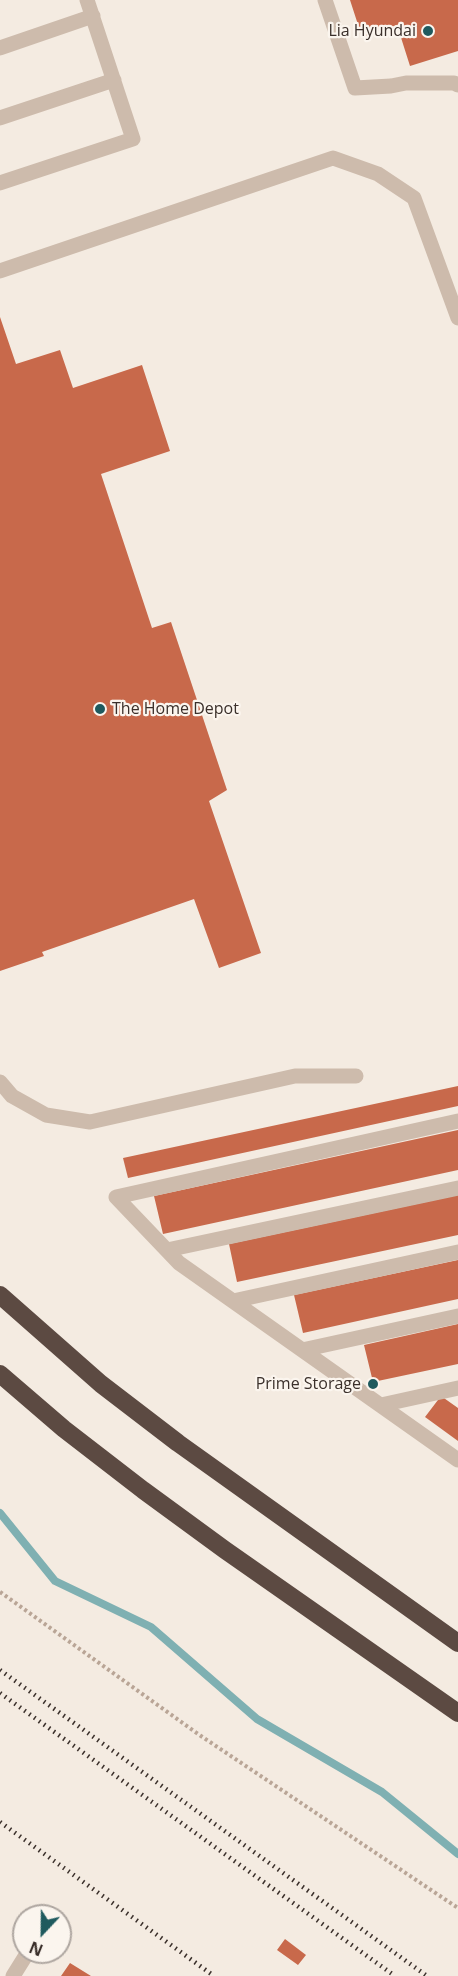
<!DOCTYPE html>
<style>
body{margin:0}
#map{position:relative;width:458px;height:1976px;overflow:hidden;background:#f4ebe1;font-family:"Open Sans",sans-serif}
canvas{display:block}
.north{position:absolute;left:12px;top:1904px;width:60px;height:60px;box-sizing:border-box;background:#fbf5ee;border:2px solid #aea6a0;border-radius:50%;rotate:202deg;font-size:16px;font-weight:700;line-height:24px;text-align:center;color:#3b302b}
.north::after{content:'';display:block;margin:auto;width:21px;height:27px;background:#1f5a5e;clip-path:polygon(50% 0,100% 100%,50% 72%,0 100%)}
</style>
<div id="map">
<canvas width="458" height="1976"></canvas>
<div class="north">N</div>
</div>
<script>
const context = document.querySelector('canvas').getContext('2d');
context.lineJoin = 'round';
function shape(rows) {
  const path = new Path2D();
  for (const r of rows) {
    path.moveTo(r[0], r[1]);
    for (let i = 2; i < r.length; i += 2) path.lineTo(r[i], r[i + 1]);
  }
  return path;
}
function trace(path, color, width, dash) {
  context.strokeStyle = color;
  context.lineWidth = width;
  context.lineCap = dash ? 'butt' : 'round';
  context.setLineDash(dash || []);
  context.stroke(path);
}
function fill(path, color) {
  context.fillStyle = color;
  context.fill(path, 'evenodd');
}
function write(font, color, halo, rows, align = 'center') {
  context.font = font + ' "Open Sans",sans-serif';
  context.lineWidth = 4.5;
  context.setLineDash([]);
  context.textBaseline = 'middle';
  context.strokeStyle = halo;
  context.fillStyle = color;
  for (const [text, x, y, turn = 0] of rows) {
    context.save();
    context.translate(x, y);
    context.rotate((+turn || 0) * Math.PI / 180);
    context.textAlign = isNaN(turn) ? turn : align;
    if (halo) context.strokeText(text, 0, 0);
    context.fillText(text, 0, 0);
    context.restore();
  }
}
const stream = shape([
 [0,1513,55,1581,151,1627,257,1719,382,1792,458,1854]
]);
const building = shape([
 [350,0,458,0,458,51,410,66,397,25,362,37],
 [0,317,16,364,60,350,73,388,142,365,170,451,101,474,152,628,171,622,227,790,209,801,261,953,219,968,194,899,42,952,44,956,0,971],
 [458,1086,458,1106,128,1178,123,1158],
 [458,1130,458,1170,163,1234,154,1196],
 [458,1195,458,1235,237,1282,229,1244],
 [458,1260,458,1299,303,1333,294,1295],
 [458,1324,458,1364,373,1382,364,1345],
 [441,1396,458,1408,458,1441,425,1417],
 [285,1939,306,1955,298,1965,277,1950],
 [70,1963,91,1976,61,1976]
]);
const path = shape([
 [0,1592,201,1736,458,1908]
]);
const lane = shape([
 [325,0,355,88,391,86,406,83,454,83,458,85],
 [0,48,93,16],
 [0,118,114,80],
 [0,183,133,139,87,0],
 [0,271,333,158,378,174,414,198,458,318],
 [0,1082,12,1096,46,1115,90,1122,295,1076,356,1076],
 [458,1121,116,1197,179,1263,458,1460],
 [167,1250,458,1188],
 [233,1301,458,1252],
 [302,1350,458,1316],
 [381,1405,458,1388],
 [13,1976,28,1952]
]);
const highway = shape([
 [0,1295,101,1384,178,1443,458,1643],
 [0,1374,64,1429,143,1490,225,1550,458,1713]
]);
const rail = shape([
 [0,1670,427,1976],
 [0,1693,395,1976],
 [0,1822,214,1976]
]);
const markers = [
 [428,31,6,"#1f5a5e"],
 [100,709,6,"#1f5a5e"],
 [373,1384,6,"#1f5a5e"]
];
const poiNames = [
 ["Lia Hyundai",416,31],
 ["The Home Depot",112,709,"left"],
 ["Prime Storage",361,1384]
];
trace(stream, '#7fb0b2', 8);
fill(building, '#c8694b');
trace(path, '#b9a596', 4, [3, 3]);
trace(lane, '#cdbbac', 15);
trace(highway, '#5c4a42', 18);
trace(rail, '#3b302b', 4.5, [1.5, 4.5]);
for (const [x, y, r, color] of markers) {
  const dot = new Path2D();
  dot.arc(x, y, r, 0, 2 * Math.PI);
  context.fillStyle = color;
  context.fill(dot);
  trace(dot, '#fbf5ee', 2);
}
write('16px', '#3b302b', '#fbf5ee', poiNames, 'right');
</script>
